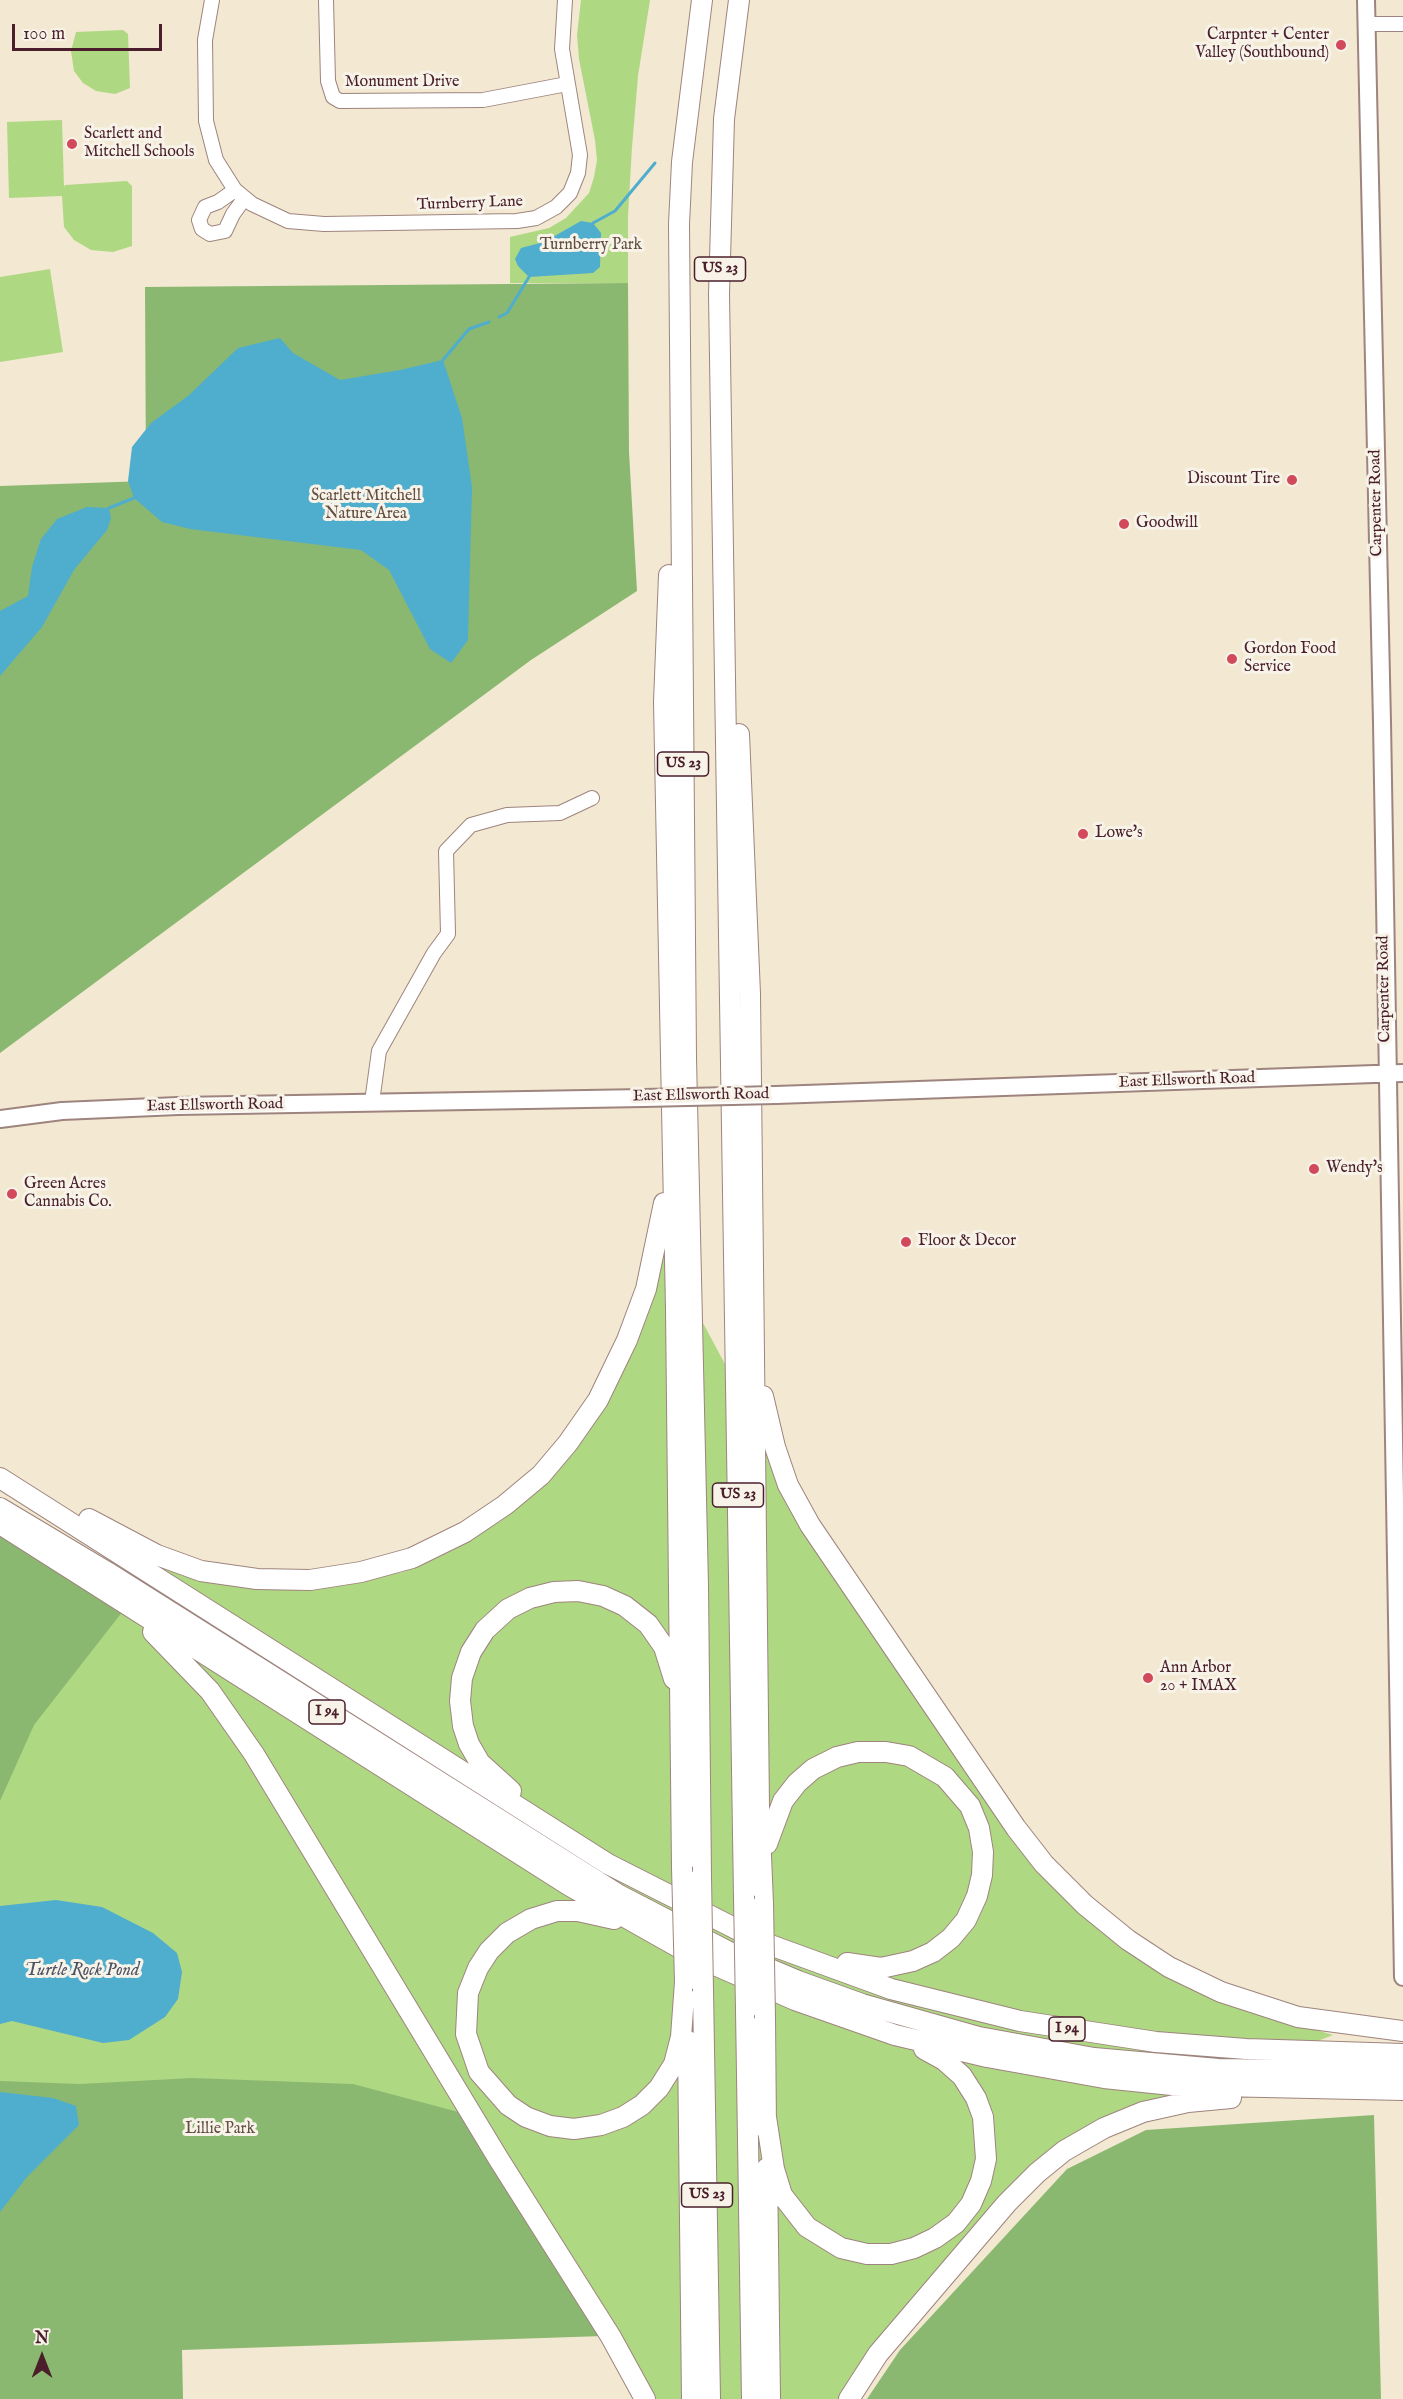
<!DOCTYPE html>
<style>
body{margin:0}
#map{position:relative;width:1403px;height:2399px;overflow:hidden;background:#f3e8d1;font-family:"IM FELL English",serif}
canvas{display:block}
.north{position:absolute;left:12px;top:2327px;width:60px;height:60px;-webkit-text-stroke:4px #f7f3e8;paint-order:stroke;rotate:0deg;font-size:16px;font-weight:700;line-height:24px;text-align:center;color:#4a1f2b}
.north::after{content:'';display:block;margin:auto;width:21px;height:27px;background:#4a1f2b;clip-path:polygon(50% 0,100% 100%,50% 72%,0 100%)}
.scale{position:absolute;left:12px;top:24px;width:150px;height:27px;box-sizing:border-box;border:3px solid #4a1f2b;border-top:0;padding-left:8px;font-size:18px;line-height:21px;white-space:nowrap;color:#4a1f2b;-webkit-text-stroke:4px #f7f3e8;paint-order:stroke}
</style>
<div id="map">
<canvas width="1403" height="2399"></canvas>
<div class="north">N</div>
<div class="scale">100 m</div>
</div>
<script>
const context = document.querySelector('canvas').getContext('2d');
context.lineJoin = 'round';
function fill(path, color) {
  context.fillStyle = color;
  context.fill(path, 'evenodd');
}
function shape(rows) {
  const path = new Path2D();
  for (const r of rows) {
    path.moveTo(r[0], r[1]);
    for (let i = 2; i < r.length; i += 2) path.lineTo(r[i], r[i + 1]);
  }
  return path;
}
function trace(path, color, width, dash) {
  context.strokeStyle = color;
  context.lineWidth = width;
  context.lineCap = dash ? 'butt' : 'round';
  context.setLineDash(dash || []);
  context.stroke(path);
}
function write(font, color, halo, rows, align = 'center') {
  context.font = font + ' "IM FELL English",serif';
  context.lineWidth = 6;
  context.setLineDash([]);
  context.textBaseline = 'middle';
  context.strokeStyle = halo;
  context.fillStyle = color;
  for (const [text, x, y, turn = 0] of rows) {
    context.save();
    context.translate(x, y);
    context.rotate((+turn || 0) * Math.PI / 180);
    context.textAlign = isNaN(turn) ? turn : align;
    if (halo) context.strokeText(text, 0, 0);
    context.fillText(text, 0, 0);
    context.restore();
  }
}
const green = shape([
 [581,0,650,0,638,76,632,147,628,216,628,283,510,283,510,237,549,228,566,218,589,193,594,177,597,160,595,140,579,59,577,35],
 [123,30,128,34,130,88,115,94,96,91,83,83,74,71,71,51,76,32],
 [62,120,64,187,65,185,127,181,132,186,132,246,113,252,91,250,74,240,64,227,62,196,9,198,7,122],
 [50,269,63,352,0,362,0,277],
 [665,1252,764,1437,796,1522,1002,1822,1096,1926,1210,1998,1333,2035,1181,2094,1048,2152,842,2399,654,2399,258,1742,190,1658,144,1559,212,1581,306,1591,403,1572,501,1521,575,1447,627,1360],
 [0,1530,135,1621,154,1638,210,1700,466,2114,181,2350,0,2355]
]);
const forest = shape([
 [628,283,629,452,637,591,531,660,0,1053,0,486,146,481,145,287],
 [0,1530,123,1611,34,1725,0,1801],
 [192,2078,353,2084,466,2114,603,2336,182,2350,183,2399,0,2399,0,2081,80,2084],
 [1374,2115,1381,2399,867,2399,900,2350,1067,2169,1146,2130]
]);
const water = shape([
 [581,221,593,223,601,233,600,267,593,273,529,277,518,266,515,259,521,248,544,242],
 [280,338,293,353,340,380,400,370,443,360,462,418,472,487,468,640,451,663,430,649,389,570,361,550,190,529,162,522,134,498,128,481,132,447,151,423,188,396,238,348],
 [87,507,109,508,111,518,107,530,74,570,42,627,0,676,0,611,28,596,32,567,41,539,57,519],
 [56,1900,102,1907,153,1933,177,1953,182,1972,178,1999,165,2017,129,2040,103,2043,12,2021,0,2024,0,1906],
 [0,2092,53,2098,76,2106,79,2125,27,2177,0,2212]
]);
const stream = shape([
 [593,223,615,211,655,163],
 [499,317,507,313,529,277],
 [443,360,469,329,489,322],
 [109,508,134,498]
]);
const minor = shape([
 [212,0,205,40,206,121,216,160,235,190,252,204,288,221,324,224,517,221,536,218,556,207,570,193,578,173,580,155,562,49,565,0],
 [326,0,328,81,333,97,340,101,483,100,567,84],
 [1366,24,1403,24],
 [235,190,218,202,205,207,199,220,202,229,210,234,225,231,233,214,244,199],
 [372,1102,379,1051,434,953,448,934,446,851,471,825,507,815,560,813,592,798]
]);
const major = shape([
 [1366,0,1382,722,1403,1977],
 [776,1095,1403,1073],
 [0,1119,62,1111,178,1106,644,1098]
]);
const highway = shape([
 [739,0,724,119,719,294,744,1896],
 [669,575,664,702,676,1309,682,1867],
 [739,734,750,994,759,1807,763,1904],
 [763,1396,775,1447,788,1485,810,1525,1016,1828,1044,1864,1085,1905,1128,1940,1169,1967,1221,1992,1298,2017,1403,2031],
 [0,1478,608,1864,762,1942,891,1989,1020,2021,1156,2042,1246,2049,1403,2054],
 [0,1508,107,1572,619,1895,727,1951,798,1981,862,2004,979,2037,1094,2058,1218,2069,1403,2072],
 [89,1519,157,1555,201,1571,257,1579,310,1580,361,1572,412,1558,465,1532,505,1505,541,1475,568,1443,598,1400,627,1340,646,1289,664,1203],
 [0,1524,570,1886,694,1956,795,2000,895,2035,987,2057,1104,2078,1172,2085,1403,2090],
 [153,1632,210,1691,254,1754,498,2158,611,2337,645,2399],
 [511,1791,480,1763,469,1744,463,1726,460,1701,462,1678,471,1652,485,1630,508,1609,530,1598,554,1592,578,1591,603,1596,625,1606,648,1624,664,1647,674,1679],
 [767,1844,783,1801,797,1783,813,1769,837,1757,858,1752,886,1752,909,1756,945,1777,970,1806,979,1828,983,1852,982,1875,977,1896,966,1920,951,1938,933,1952,913,1961,881,1968,847,1963],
 [701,1877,698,1586,686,1058,679,224,682,162,702,0],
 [614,1919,578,1911,557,1911,531,1919,507,1933,489,1951,478,1968,468,1993,466,2034,479,2072,508,2105,526,2117,550,2126,574,2129,601,2125,623,2117,642,2105,659,2088,674,2064,681,2037,685,1982],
 [703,1991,710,2399],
 [746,2010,752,2399],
 [765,2018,766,2129],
 [688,2041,692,2399],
 [766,2117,774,2169,782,2195,807,2227,841,2248,867,2254,891,2254,914,2248,935,2238,956,2223,971,2204,981,2181,986,2159,983,2117,976,2098,962,2076,944,2060,924,2049],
 [767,2168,770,2399],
 [849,2399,878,2354,1007,2203,1037,2173,1064,2151,1104,2128,1143,2112,1188,2102,1231,2098]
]);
const majorBridge = shape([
 [644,1098,776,1095]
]);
const highwayBridge = shape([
 [682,1867,685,1982],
 [701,1877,703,1991],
 [744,1896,746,2010],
 [763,1904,765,2018]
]);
const markers = [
 [1341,45,6,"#d1495b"],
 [72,144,6,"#d1495b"],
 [1292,480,6,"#d1495b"],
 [1124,524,6,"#d1495b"],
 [1232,659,6,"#d1495b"],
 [1083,834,6,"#d1495b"],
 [1314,1169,6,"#d1495b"],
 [12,1194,6,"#d1495b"],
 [906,1242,6,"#d1495b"],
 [1148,1678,6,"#d1495b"]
];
const shields = [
 [720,269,51],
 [683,764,51],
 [738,1495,51],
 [327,1712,36],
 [1067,2029,36],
 [707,2195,51]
];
const shieldNames = [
 ["US 23",720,269],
 ["US 23",683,764],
 ["US 23",738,1495],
 ["I 94",327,1712],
 ["I 94",1067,2029],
 ["US 23",707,2195]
];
const poiNames = [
 ["Carpnter + Center",1329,36,"right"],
 ["Valley (Southbound)",1329,54,"right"],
 ["Scarlett and",84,135],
 ["Mitchell Schools",84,153],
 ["Discount Tire",1280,480,"right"],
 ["Goodwill",1136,524],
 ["Gordon Food",1244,650],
 ["Service",1244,668],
 ["Lowe's",1095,834],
 ["Wendy's",1326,1169],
 ["Green Acres",24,1185],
 ["Cannabis Co.",24,1203],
 ["Floor & Decor",918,1242],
 ["Ann Arbor",1160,1669],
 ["20 + IMAX",1160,1687]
];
const streetNames = [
 ["Monument Drive",402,83],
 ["Turnberry Lane",470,204,-2],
 ["Carpenter Road",1377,503,-91],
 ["Carpenter Road",1385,989,-91],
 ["East Ellsworth Road",1187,1081,-2],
 ["East Ellsworth Road",701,1096,-1],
 ["East Ellsworth Road",215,1106,-1]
];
const parkNames = [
 ["Turnberry Park",591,246],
 ["Scarlett Mitchell",366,497],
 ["Nature Area",366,515],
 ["Lillie Park",220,2130]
];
const waterNames = [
 ["Turtle Rock Pond",82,1971]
];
fill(green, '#afd883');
fill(forest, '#8bb871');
fill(water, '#4fadce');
trace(stream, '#4fadce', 3);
trace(minor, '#9e847e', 16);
trace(major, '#9e847e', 20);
trace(highway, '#9e847e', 22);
trace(minor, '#fff', 14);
trace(major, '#fff', 16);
trace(highway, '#fff', 20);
trace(majorBridge, '#9e847e', 20, []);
trace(highwayBridge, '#9e847e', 22, []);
trace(majorBridge, '#fff', 16);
trace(highwayBridge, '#fff', 20);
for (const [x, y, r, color] of markers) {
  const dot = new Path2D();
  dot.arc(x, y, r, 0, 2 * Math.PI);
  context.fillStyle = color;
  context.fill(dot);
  trace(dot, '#f7f3e8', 2);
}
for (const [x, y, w] of shields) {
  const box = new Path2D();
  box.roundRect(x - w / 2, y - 12, w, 24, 4.5);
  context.fillStyle = '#f7f3e8';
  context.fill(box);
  trace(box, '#4a1f2b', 1.5);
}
write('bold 15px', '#4a1f2b', null, shieldNames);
write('16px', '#4a1f2b', '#f7f3e8', poiNames, 'left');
write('16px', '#4a1f2b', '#f7f3e8', streetNames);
write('16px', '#634d41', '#f7f3e8', parkNames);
write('italic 18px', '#4c5164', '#f7f3e8', waterNames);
</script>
